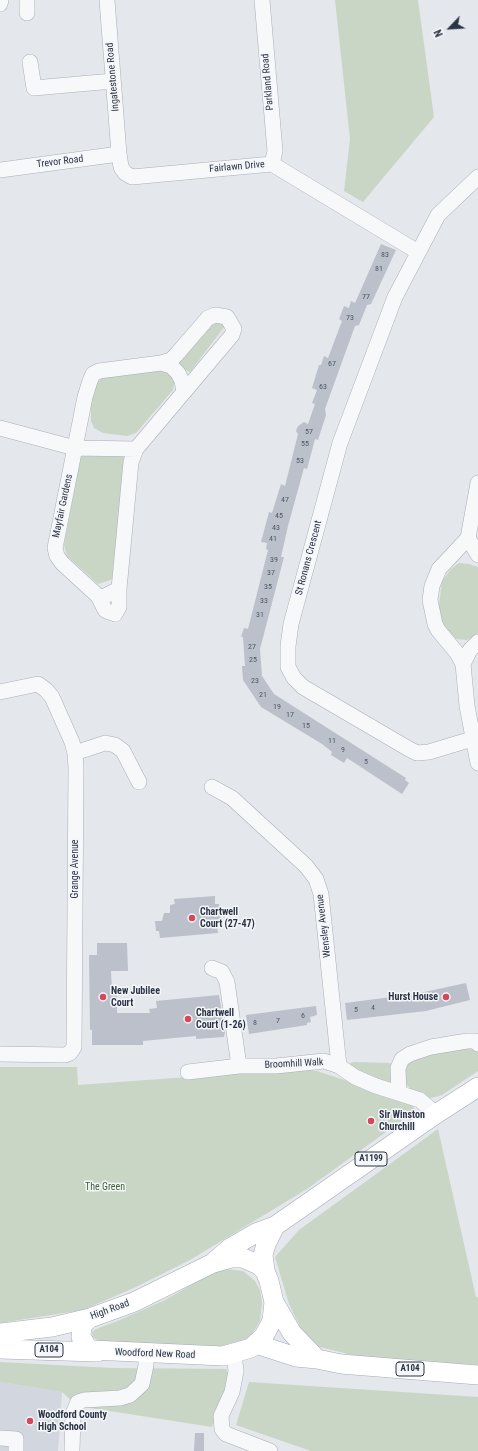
<!DOCTYPE html>
<style>
body{margin:0}
#map{position:relative;width:478px;height:1451px;overflow:hidden;background:#e4e7ec;font-family:"Roboto Condensed",sans-serif}
canvas{display:block}
.north{position:absolute;left:430px;top:8px;width:40px;height:40px;-webkit-text-stroke:3px #f4f6f9;paint-order:stroke;rotate:245deg;font-size:11px;font-weight:700;line-height:16px;text-align:center;color:#2b3445}
.north::after{content:'';display:block;margin:auto;width:14px;height:18px;background:#2b3445;clip-path:polygon(50% 0,100% 100%,50% 72%,0 100%)}
</style>
<div id="map">
<canvas width="478" height="1451"></canvas>
<div class="north">N</div>
</div>
<script>
const context = document.querySelector('canvas').getContext('2d');
context.lineJoin = 'round';
function fill(path, color) {
  context.fillStyle = color;
  context.fill(path, 'evenodd');
}
function shape(rows) {
  const path = new Path2D();
  for (const r of rows) {
    path.moveTo(r[0], r[1]);
    for (let i = 2; i < r.length; i += 2) path.lineTo(r[i], r[i + 1]);
  }
  return path;
}
function trace(path, color, width, dash) {
  context.strokeStyle = color;
  context.lineWidth = width;
  context.lineCap = dash ? 'butt' : 'round';
  context.setLineDash(dash || []);
  context.stroke(path);
}
function write(font, color, halo, rows, align = 'center') {
  context.font = font + ' "Roboto Condensed",sans-serif';
  context.lineWidth = 3;
  context.setLineDash([]);
  context.textBaseline = 'middle';
  context.strokeStyle = halo;
  context.fillStyle = color;
  for (const [text, x, y, turn = 0] of rows) {
    context.save();
    context.translate(x, y);
    context.rotate((+turn || 0) * Math.PI / 180);
    context.textAlign = isNaN(turn) ? turn : align;
    if (halo) context.strokeText(text, 0, 0);
    context.fillText(text, 0, 0);
    context.restore();
  }
}
const built = shape([
 [0,1382,62,1392,58,1451,0,1451]
]);
const green = shape([
 [335,0,418,0,434,117,363,202,344,191,350,139],
 [222,318,225,326,190,372,181,368,178,362,210,320],
 [163,367,175,379,173,390,136,433,127,436,103,433,94,428,91,421,91,395,97,383,107,373],
 [114,453,123,456,125,461,113,579,98,584,67,556,64,545,81,454],
 [459,563,469,564,478,567,478,633,467,640,456,639,446,629,441,621,439,605,442,581,451,569],
 [472,1047,478,1052,478,1071,442,1095,431,1098,412,1092,405,1082,405,1065,411,1058],
 [354,1062,390,1063,394,1073,391,1088,350,1068,350,1063],
 [0,1067,77,1067,78,1085,299,1069,317,1071,408,1101,413,1106,415,1111,307,1189,190,1260,136,1287,83,1310,0,1323],
 [438,1129,476,1297,478,1297,478,1365,360,1357,320,1347,303,1333,289,1304,275,1257,299,1230],
 [226,1269,243,1271,255,1281,260,1290,262,1303,260,1321,251,1336,239,1344,218,1348,99,1341,93,1337,92,1332,96,1329,120,1320,165,1300,214,1272],
 [0,1362,113,1368,226,1369,228,1373,224,1394,212,1427,84,1407,72,1401,62,1392,0,1382],
 [249,1382,478,1397,478,1451,311,1451,236,1425]
]);
const building = shape([
 [381,244,396,250,371,304,367,305,359,325,355,326,325,409,326,415,318,440,315,439,307,469,304,468,288,526,281,557,284,557,260,649,262,676,274,694,406,778,405,780,409,783,402,794,347,758,344,763,331,755,332,752,322,744,261,707,243,680,242,666,245,666,243,637,241,637,244,628,248,629,268,550,266,549,267,543,261,542,269,512,272,513,281,484,285,486,298,434,296,431,298,426,304,422,308,424,315,404,312,403,317,390,312,388,319,365,321,365,324,356,328,358,342,321,339,319,344,306,349,308,351,301,355,303],
 [215,896,215,904,219,904,221,925,217,925,218,933,160,938,159,931,156,931,155,921,162,921,164,913,170,913,170,905,175,904,174,899],
 [97,943,127,943,128,971,111,971,112,992,117,992,117,1013,150,1013,149,1009,157,1008,156,1001,219,995,225,1031,224,1037,196,1039,196,1036,143,1041,143,1045,92,1045,92,1030,90,1030,89,955,97,955],
 [466,983,470,1000,426,1011,347,1020,345,1003,415,994],
 [316,1006,317,1015,310,1017,311,1022,307,1023,307,1025,249,1034,246,1015],
 [195,1433,204,1433,204,1451,194,1451]
]);
const minor = shape([
 [27,0,27,13],
 [107,0,119,154,121,167,125,173,132,177,272,164,418,252],
 [262,0,275,151,272,164],
 [0,4,1,0],
 [30,62,34,88,113,81],
 [0,170,119,154],
 [161,363,171,366,178,373,182,381,184,392,136,449,131,462,119,589,103,597,98,596,62,563,57,556,55,548,85,397,90,381,93,374,99,371,161,363],
 [161,363,171,360,176,355,208,318,215,315,227,317,234,329,232,335,184,392],
 [0,428,75,448,136,449],
 [478,483,468,538,439,569,432,586,430,600,435,624,438,630,457,653,463,664,467,706,478,763],
 [468,538,478,555],
 [98,596,105,610,109,612,115,614,119,607,119,589],
 [463,664,470,650,478,642],
 [0,692,38,684,46,690,52,697,72,742,75,753,76,768,74,1047,70,1053,65,1055,0,1054],
 [472,739,429,752,417,753,409,749,303,687,294,678,288,667,288,646,291,624,340,443,395,297,438,215,478,177],
 [75,753,105,743,115,745,123,751,139,782],
 [212,787,232,798,306,866,316,879,321,894,339,1066],
 [212,968,222,972,227,982,239,1066],
 [188,1072,239,1066,276,1066,324,1061,339,1066,355,1077,376,1086,420,1100,436,1114],
 [399,1093,398,1068,402,1059,410,1054,431,1047,467,1041,475,1041,478,1044],
 [234,1354,236,1371,232,1392,221,1416,222,1429,226,1434,270,1451],
 [0,1438,16,1439,16,1451],
 [72,1451,73,1414,78,1402,84,1400,120,1398,130,1395,142,1384,146,1365,146,1353]
]);
const major = shape([
 [215,1261,230,1248,256,1233,275,1226,436,1114,478,1087],
 [265,1271,263,1255,266,1244,275,1226],
 [274,1302,292,1333,317,1359],
 [0,1333,52,1327,90,1318,134,1302,213,1263,231,1258,243,1258,259,1265,265,1271,269,1281,274,1302,272,1321,264,1336,251,1348,223,1356,92,1350,87,1347,81,1337,82,1325,90,1318],
 [256,1344,296,1357,317,1359,341,1364,478,1375],
 [0,1349,97,1352]
]);
const markers = [
 [192,918,4,"#d1495b"],
 [103,997,4,"#d1495b"],
 [446,997,4,"#d1495b"],
 [188,1019,4,"#d1495b"],
 [371,1121,4,"#d1495b"],
 [30,1421,4,"#d1495b"]
];
const numberNames = [
 ["83",385,255],
 ["81",379,269],
 ["77",366,297],
 ["73",350,318],
 ["67",332,364],
 ["63",323,387],
 ["57",309,432],
 ["55",305,444],
 ["53",300,461],
 ["47",285,500],
 ["45",279,516],
 ["43",276,528],
 ["41",273,539],
 ["39",274,560],
 ["37",271,573],
 ["35",268,587],
 ["33",264,601],
 ["31",260,615],
 ["27",252,647],
 ["25",253,660],
 ["23",255,681],
 ["21",263,695],
 ["19",277,707],
 ["17",290,715],
 ["15",306,726],
 ["11",332,741],
 ["9",343,750],
 ["5",366,762],
 ["4",373,1008],
 ["5",356,1010],
 ["6",303,1016],
 ["7",278,1021],
 ["8",255,1023]
];
const shields = [
 [371,1159,32],
 [49,1350,28],
 [410,1369,28]
];
const shieldNames = [
 ["A1199",371,1159],
 ["A104",49,1350],
 ["A104",410,1369]
];
const streetNames = [
 ["Ingatestone Road",113,77,-95],
 ["Parkland Road",268,82,-95],
 ["Trevor Road",60,162,-7],
 ["Fairlawn Drive",237,167,-5],
 ["Mayfair Gardens",63,506,-78],
 ["St Ronans Crescent",309,558,-75],
 ["Grange Avenue",75,869,-90],
 ["Wensley Avenue",324,926,-97],
 ["Broomhill Walk",294,1064,-3],
 ["High Road",110,1310,-20],
 ["Woodford New Road",155,1354,2]
];
const poiNames = [
 ["Chartwell",200,912],
 ["Court (27-47)",200,924],
 ["New Jubilee",111,991],
 ["Court",111,1003],
 ["Hurst House",438,997,"right"],
 ["Chartwell",196,1013],
 ["Court (1-26)",196,1025],
 ["Sir Winston",379,1115],
 ["Churchill",379,1127],
 ["Woodford County",38,1415],
 ["High School",38,1427]
];
const parkNames = [
 ["The Green",105,1187]
];
fill(built, '#d2d6de');
fill(green, '#c9d6c5');
fill(building, '#bbc0ca');
trace(minor, '#a9aeb7', 16);
trace(major, '#a3abb8', 20);
trace(minor, '#f7f8fa', 15);
trace(major, '#fff', 19);
for (const [x, y, r, color] of markers) {
  const dot = new Path2D();
  dot.arc(x, y, r, 0, 2 * Math.PI);
  context.fillStyle = color;
  context.fill(dot);
  trace(dot, '#f4f6f9', 1.5);
}
write('8px', '#4f5766', null, numberNames);
for (const [x, y, w] of shields) {
  const box = new Path2D();
  box.roundRect(x - w / 2, y - 7, w, 14, 3);
  context.fillStyle = '#f4f6f9';
  context.fill(box);
  trace(box, '#2b3445', 1);
}
write('bold 9px', '#2b3445', null, shieldNames);
write('10px', '#2b3445', '#f4f6f9', streetNames);
write('bold 10px', '#2b3445', '#f4f6f9', poiNames, 'left');
write('10px', '#3f6138', '#f4f6f9', parkNames);
</script>
